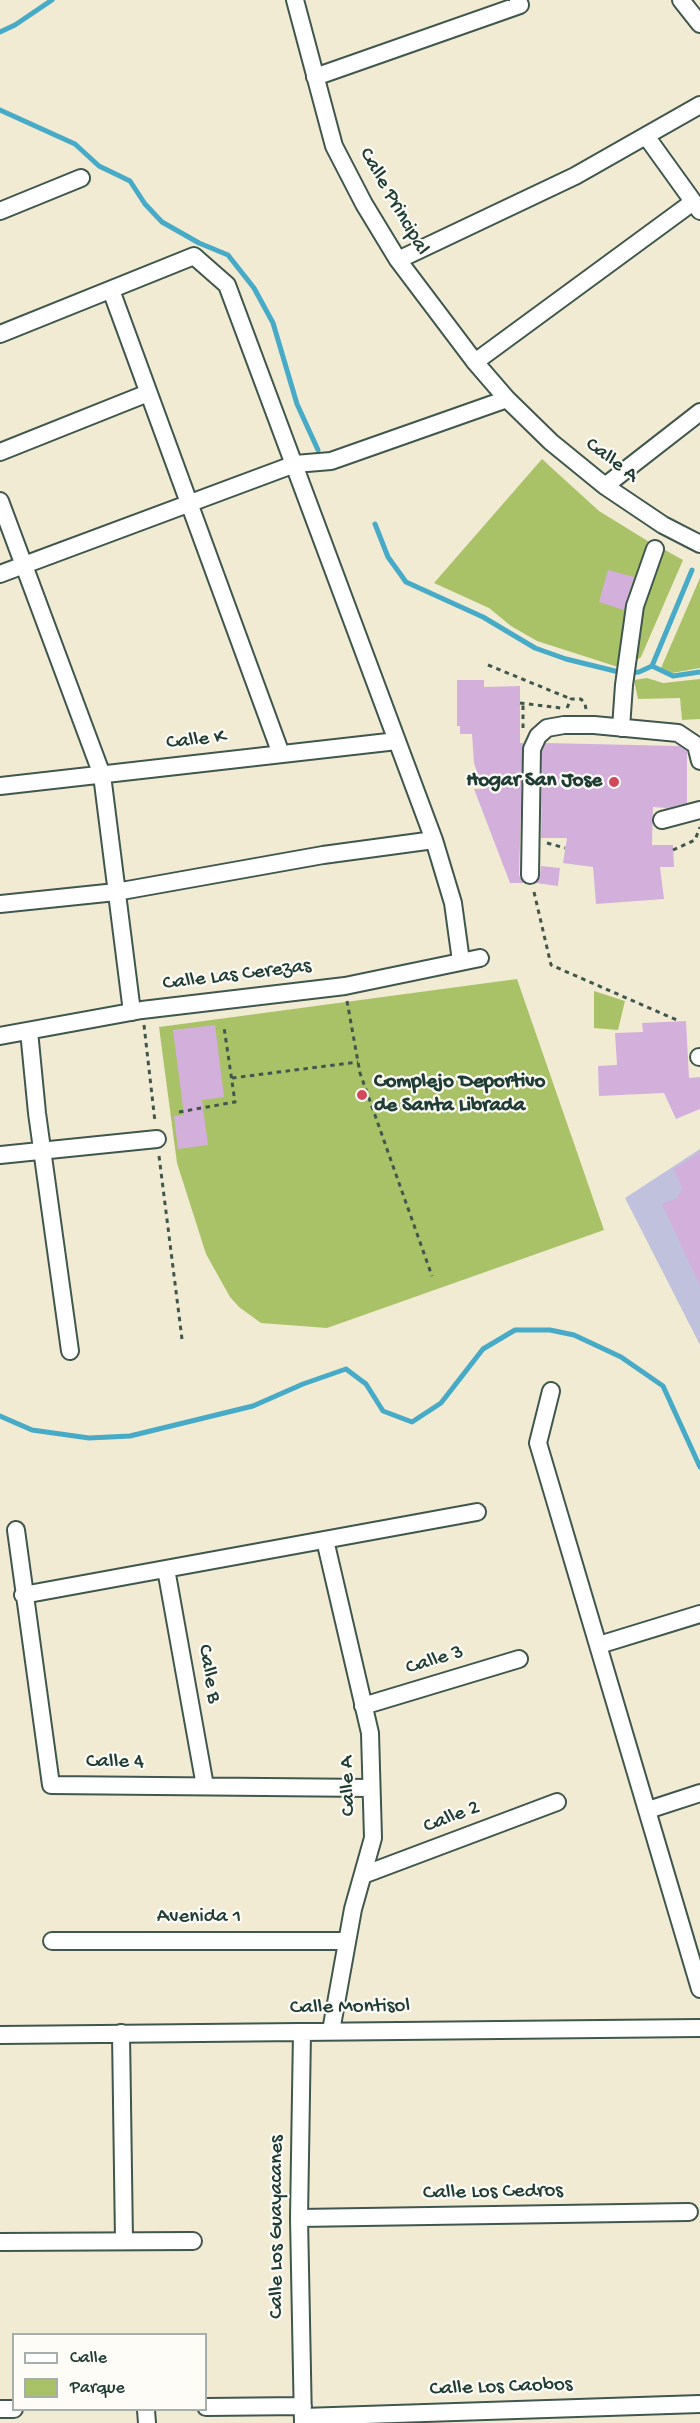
<!DOCTYPE html>
<style>
body{margin:0}
#map{position:relative;width:700px;height:2423px;overflow:hidden;background:#f2ebd4;font-family:"Gochi Hand",sans-serif}
canvas{display:block}
.legend{position:absolute;left:12px;top:2333px;width:195px;height:78px;box-sizing:border-box;background:#fdfcf7;border:2px solid #a4b0a9;margin:0;padding:8px 10px;list-style:none;font-size:18px;color:#1f3d34}
.legend li{display:flex;align-items:center;gap:12px;height:30px}
.legend b{width:30px;border:2px solid #a4b0a9}
</style>
<div id="map">
<canvas width="700" height="2423"></canvas>
<ul class="legend">
<li><b style="height:8px;background:#fff"></b>Calle</li>
<li><b style="height:16px;background:#aac267"></b>Parque</li>
</ul>
</div>
<script>
const context = document.querySelector('canvas').getContext('2d');
context.lineJoin = 'round';
function fill(path, color) {
  context.fillStyle = color;
  context.fill(path, 'evenodd');
}
function shape(rows) {
  const path = new Path2D();
  for (const r of rows) {
    path.moveTo(r[0], r[1]);
    for (let i = 2; i < r.length; i += 2) path.lineTo(r[i], r[i + 1]);
  }
  return path;
}
function trace(path, color, width, dash) {
  context.strokeStyle = color;
  context.lineWidth = width;
  context.lineCap = dash ? 'butt' : 'round';
  context.setLineDash(dash || []);
  context.stroke(path);
}
function write(font, color, halo, rows, align = 'center') {
  context.font = font + ' "Gochi Hand",sans-serif';
  context.lineWidth = 4.5;
  context.setLineDash([]);
  context.textBaseline = 'middle';
  context.strokeStyle = halo;
  context.fillStyle = color;
  for (const [text, x, y, turn = 0] of rows) {
    context.save();
    context.translate(x, y);
    context.rotate((+turn || 0) * Math.PI / 180);
    context.textAlign = isNaN(turn) ? turn : align;
    if (halo) context.strokeText(text, 0, 0);
    context.fillText(text, 0, 0);
    context.restore();
  }
}
const industrial = shape([
 [700,1149,700,1345,625,1198]
]);
const green = shape([
 [542,459,599,511,651,543,621,668,537,641,511,626,489,608,434,583],
 [665,550,683,560,641,657,634,662,639,609,657,557],
 [700,578,700,668,672,673,661,668],
 [647,678,663,683,700,679,700,719,682,720,680,698,638,699,634,680],
 [517,979,604,1230,327,1328,261,1323,239,1307,230,1297,206,1254,177,1163,159,1027],
 [594,991,625,1001,618,1030,594,1028]
]);
const stream = shape([
 [0,32,15,25,52,0],
 [0,110,75,144,99,166,130,181,145,204,162,222,199,243,228,255,254,288,273,323,297,404,318,450],
 [375,524,388,557,406,582,483,617,535,648,566,659,623,673,639,672,652,666,692,570],
 [652,666,673,676,700,672],
 [0,1416,32,1430,89,1438,130,1436,253,1406,303,1384,346,1369,366,1384,383,1411,412,1422,441,1403,483,1349,515,1330,550,1330,574,1335,621,1357,663,1386,700,1467]
]);
const building = shape([
 [608,570,634,577,624,610,599,602],
 [457,680,484,680,484,687,520,686,520,743,523,743,519,875,524,883,510,883,474,789,483,789,474,763,472,734,460,734,460,726,457,726],
 [546,743,679,746,687,751,687,803,667,808,653,807,652,845,673,845,674,867,660,867,664,899,596,904,593,867,563,863,567,838,541,838,542,751],
 [541,866,560,868,558,886,536,883,540,876],
 [686,1021,689,1078,700,1077,700,1109,676,1119,664,1093,599,1096,598,1066,617,1065,615,1033,643,1032,642,1023],
 [215,1025,224,1097,202,1100,208,1145,178,1149,174,1116,184,1115,173,1030],
 [700,1152,700,1286,662,1204,677,1198,682,1188,673,1170]
]);
const path = shape([
 [488,665,571,699],
 [520,703,561,708],
 [567,708,571,699,581,699,585,704,586,709],
 [523,728,523,703],
 [547,843,565,848],
 [673,850,695,840,700,827],
 [534,892,551,965,679,1021],
 [347,1001,360,1073,432,1276],
 [144,1025,155,1122],
 [232,1078,358,1062],
 [179,1112,235,1102,224,1027],
 [159,1156,182,1339]
]);
const minor = shape([
 [295,0,334,146,364,204,398,260,475,362,507,399,551,442,605,486,663,525,700,544],
 [681,0,700,24],
 [315,77,520,5,518,0],
 [646,136,700,211],
 [0,211,81,178],
 [398,260,575,176,700,105],
 [111,290,281,754],
 [0,334,194,256,227,285,434,840,453,903,461,961],
 [475,362,693,202],
 [0,452,148,393],
 [605,486,700,412],
 [0,501,102,775,132,1012],
 [0,574,295,464,331,461,507,399],
 [621,728,624,685,635,606,655,549],
 [0,786,397,741],
 [662,820,700,810],
 [530,875,532,749,538,736,547,728,564,725,594,725,678,733,696,745,700,761],
 [0,904,116,892,323,855,434,840],
 [29,1031,37,1113,70,1351],
 [0,1036,142,1010,345,986,480,958],
 [699,1057,700,1057],
 [0,1155,157,1139],
 [551,1391,538,1443,700,1989],
 [16,1530,51,1785,371,1788],
 [325,1540,370,1733,373,1838,353,1909,331,2031],
 [166,1569,205,1786],
 [23,1595,477,1512],
 [599,1645,700,1614],
 [363,1706,519,1659],
 [648,1810,700,1793],
 [363,1875,557,1802],
 [52,1941,347,1941],
 [302,2032,299,2218,303,2423],
 [121,2033,124,2241],
 [0,2035,700,2028],
 [299,2218,689,2212],
 [0,2242,193,2241],
 [206,2407,303,2406],
 [0,2409,14,2409],
 [146,2410,147,2423],
 [303,2417,700,2404]
]);
const markers = [
 [614,782,6,"#d1495b"],
 [362,1095,6,"#d1495b"]
];
const streetNames = [
 ["Calle Principal",393,202,60],
 ["Calle A",611,461,37],
 ["Calle K",196,741,-6],
 ["Calle Las Cerezas",237,976,-7],
 ["Calle 3",435,1661,-17],
 ["Calle B",208,1674,80],
 ["Calle 4",115,1763],
 ["Calle A",349,1786,-92],
 ["Calle 2",452,1818,-21],
 ["Avenida 1",199,1918],
 ["Calle Montisol",350,2008,-1],
 ["Calle Los Cedros",493,2193,-1],
 ["Calle Los Guayacanes",278,2227,-90],
 ["Calle Los Caobos",501,2388,-2]
];
const poiNames = [
 ["Hogar San Jose",602,782],
 ["Complejo Deportivo",374,1083,"left"],
 ["de Santa Librada",374,1107,"left"]
];
fill(industrial, '#c0c2dd');
fill(green, '#aac267');
trace(stream, '#47aac7', 5);
fill(building, '#d3b0dc');
trace(minor, '#3f574c', 20);
trace(path, '#3f574c', 3, [4.5, 4.5]);
trace(minor, '#fff', 16);
for (const [x, y, r, color] of markers) {
  const dot = new Path2D();
  dot.arc(x, y, r, 0, 2 * Math.PI);
  context.fillStyle = color;
  context.fill(dot);
  trace(dot, '#fdfcf7', 2);
}
write('21px', '#1f3d34', '#fdfcf7', streetNames);
write('bold 21px', '#1f3d34', '#fdfcf7', poiNames, 'right');
</script>
